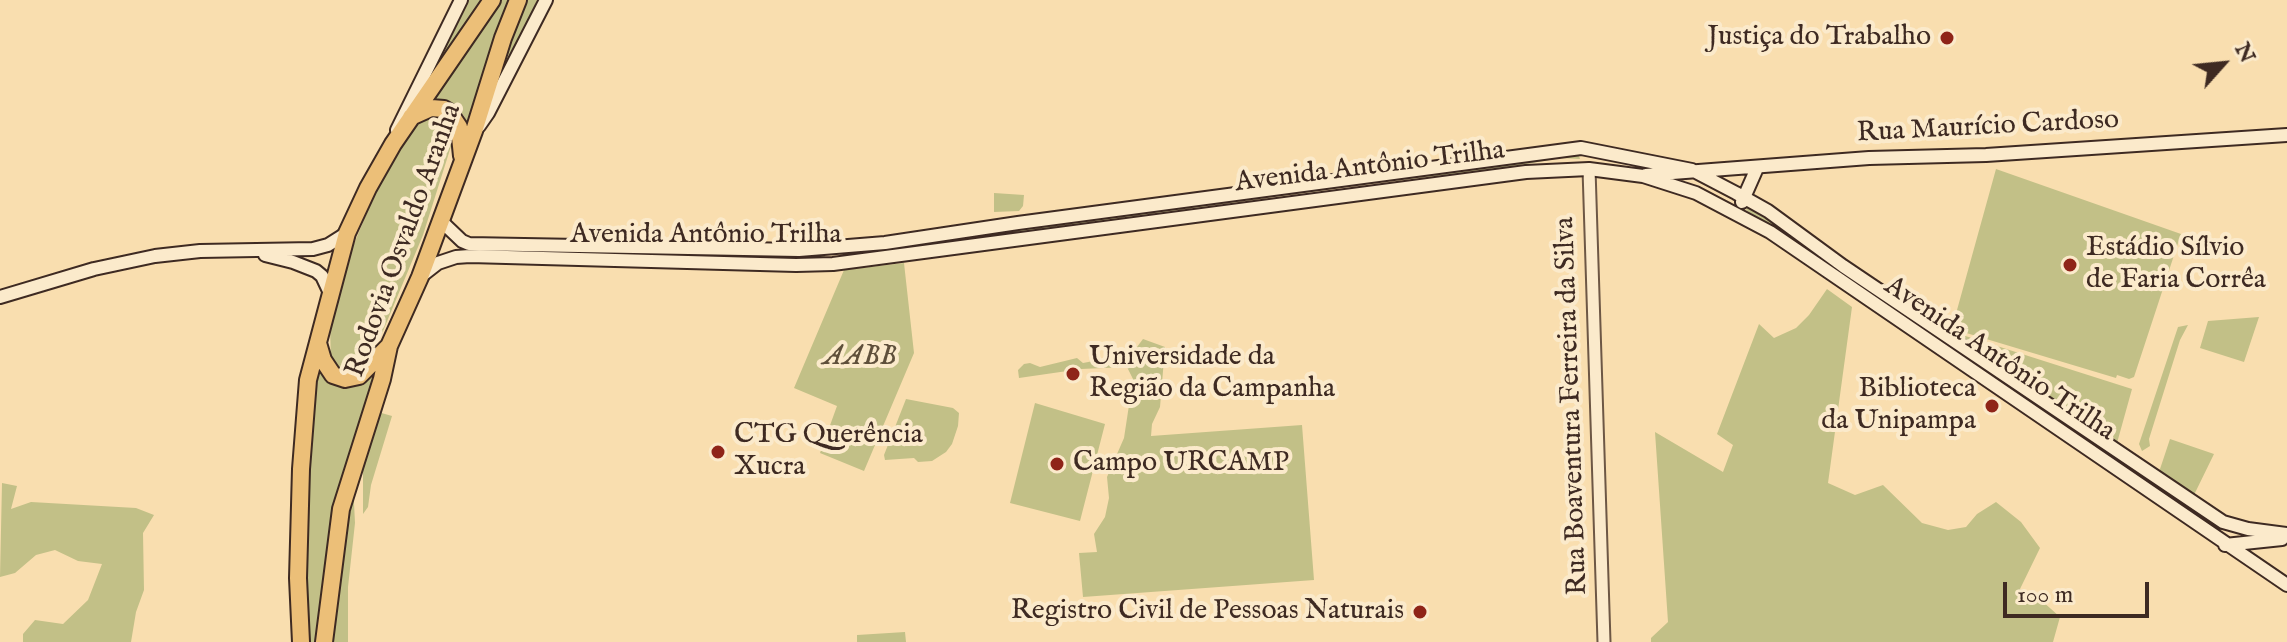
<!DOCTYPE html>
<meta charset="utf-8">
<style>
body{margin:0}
#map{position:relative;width:2287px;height:642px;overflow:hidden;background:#f9deaf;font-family:"IM FELL English",serif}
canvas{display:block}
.north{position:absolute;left:2183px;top:24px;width:80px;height:80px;-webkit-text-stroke:6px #fbeacb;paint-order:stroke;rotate:63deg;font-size:22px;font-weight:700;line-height:32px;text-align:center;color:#3e2a22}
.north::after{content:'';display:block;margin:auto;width:28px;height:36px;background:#3e2a22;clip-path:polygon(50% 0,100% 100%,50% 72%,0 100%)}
.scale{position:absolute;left:2003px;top:582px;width:146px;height:36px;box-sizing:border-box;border:4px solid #3e2a22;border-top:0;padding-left:10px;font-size:24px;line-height:28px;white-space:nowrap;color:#3e2a22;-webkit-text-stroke:6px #fbeacb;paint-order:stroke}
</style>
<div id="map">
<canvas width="2287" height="642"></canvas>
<div class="north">N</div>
<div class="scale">100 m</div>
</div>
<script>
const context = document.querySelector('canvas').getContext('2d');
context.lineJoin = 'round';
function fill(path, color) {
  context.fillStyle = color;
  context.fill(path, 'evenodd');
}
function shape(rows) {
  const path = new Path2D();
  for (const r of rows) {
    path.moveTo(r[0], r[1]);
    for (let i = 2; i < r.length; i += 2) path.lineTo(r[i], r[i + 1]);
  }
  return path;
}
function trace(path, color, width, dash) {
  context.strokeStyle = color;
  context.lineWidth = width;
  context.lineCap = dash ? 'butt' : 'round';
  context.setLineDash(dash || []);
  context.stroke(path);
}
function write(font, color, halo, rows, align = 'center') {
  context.font = font + ' "IM FELL English",serif';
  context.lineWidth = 8;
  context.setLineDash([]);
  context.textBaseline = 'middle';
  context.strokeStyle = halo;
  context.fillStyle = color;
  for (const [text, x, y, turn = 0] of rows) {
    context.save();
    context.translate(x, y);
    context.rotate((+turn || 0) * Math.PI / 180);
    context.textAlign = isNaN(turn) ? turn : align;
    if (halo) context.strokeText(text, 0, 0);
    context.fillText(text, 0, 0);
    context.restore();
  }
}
const green = shape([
 [466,0,485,0,420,94],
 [500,0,513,0,468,129,464,116,456,107,443,103,430,105],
 [524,0,537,0,506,72,488,105],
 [435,114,447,117,454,129,453,140,423,235,383,331,362,366,344,373,331,364,330,326,351,251,376,191,394,158,417,125],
 [1560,155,1579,156,1580,159,1561,158,1491,170,1384,182,844,256,844,252,1490,167],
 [1996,169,2181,234,2134,377,2129,379,2117,375,2116,378,1963,332,1959,328,1957,310],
 [994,193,1024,195,1023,206,1019,211,994,212],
 [1748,207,2107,450,2105,453,1746,210],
 [479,247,825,254,825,257,480,251],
 [904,263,914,353,864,471,820,453,837,406,794,388,844,270],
 [1827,289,1852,307,1828,483,1855,495,1883,485,1922,523,1948,530,1966,527,1977,514,1996,502,2021,522,2040,548,2020,589,2041,600,2060,617,2053,642,1651,642,1651,638,1668,622,1655,432,1723,472,1733,445,1717,434,1759,324,1774,338,1796,328,1809,315],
 [2259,317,2244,362,2200,348,2208,321],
 [2188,325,2180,340,2149,439,2150,446,2142,451,2139,444,2178,327],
 [1956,333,2132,389,2117,443],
 [1143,339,1165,347,1160,407,1152,424,1151,436,1302,425,1314,580,1083,597,1079,553,1097,552,1094,534,1105,517,1109,498,1107,477,1124,438,1133,379,1127,367,1081,369,1019,378,1018,370,1024,364,1030,363,1040,367,1077,358,1083,363,1109,358,1128,359],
 [383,359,319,642,304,642,309,417,318,367,332,383],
 [906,399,953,408,959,413,958,426,952,444,946,452,932,461,918,462,914,458,885,460,884,455],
 [1035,403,1105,424,1080,521,1010,503],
 [378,412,392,416,371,485,368,507,363,514,363,470],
 [2170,439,2214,454,2193,497,2159,472],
 [2,483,17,486,11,509,31,502,136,508,154,515,143,533,144,590,136,612,131,642,23,642,23,634,35,620,63,624,88,600,102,564,78,561,55,550,36,555,15,573,0,577],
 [353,483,355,523,348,587,348,642,328,642,337,561],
 [905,632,906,642,857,642,857,635]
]);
const tertiary = shape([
 [1589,169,1604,642]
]);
const secondary = shape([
 [479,126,488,113,546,0],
 [397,130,461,0],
 [1646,175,1869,158,1986,155,2287,135],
 [1742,202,1757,168],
 [441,221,462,241,469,244,799,250,885,243,1018,223,1581,148,1692,170,1736,193,1768,211,1843,266,2223,522,2248,529,2287,534],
 [265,255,293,262,316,271,322,276,330,293],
 [420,277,438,263,456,257,470,256,796,265,833,264,1526,172,1589,169,1643,176,1696,193,1770,232,2287,585],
 [0,297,94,269,155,256,200,251,313,249,328,245,347,233],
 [2225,545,2282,539]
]);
const trunk = shape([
 [411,117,431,108,444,109,449,112,459,127,462,156],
 [318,343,323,360,333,375,345,379,359,376,389,346],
 [301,642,298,578,301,469,308,380,347,233,368,188,393,144,492,0],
 [324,642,341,509,382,379,389,346,420,277,474,131,503,38,518,0]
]);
const markers = [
 [1947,38,8,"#8f2418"],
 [2070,265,8,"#8f2418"],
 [1073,374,8,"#8f2418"],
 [1992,406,8,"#8f2418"],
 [718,452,8,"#8f2418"],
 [1057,464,8,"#8f2418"],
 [1420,612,8,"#8f2418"]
];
const poiNames = [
 ["Justiça do Trabalho",1931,38,"right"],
 ["Estádio Sílvio",2086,249],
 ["de Faria Corrêa",2086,281],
 ["Universidade da",1089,358],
 ["Região da Campanha",1089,390],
 ["Biblioteca",1976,390,"right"],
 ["da Unipampa",1976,422,"right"],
 ["CTG Querência",734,436],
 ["Xucra",734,468],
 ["Campo URCAMP",1073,464],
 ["Registro Civil de Pessoas Naturais",1404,612,"right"]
];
const streetNames = [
 ["Rua Maurício Cardoso",1988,128,-3],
 ["Avenida Antônio Trilha",1370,168,-7],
 ["Avenida Antônio Trilha",706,236],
 ["Rodovia Osvaldo Aranha",405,241,-70],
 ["Avenida Antônio Trilha",1999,360,34],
 ["Rua Boaventura Ferreira da Silva",1573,406,-92]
];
const parkNames = [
 ["AABB",860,358]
];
fill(green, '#c2c087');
trace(tertiary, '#6d5745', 15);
trace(secondary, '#3e2a22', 16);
trace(trunk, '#3e2a22', 20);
trace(tertiary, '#fbeacb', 11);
trace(secondary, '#fbeacb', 12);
trace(trunk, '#ecbf78', 16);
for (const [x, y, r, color] of markers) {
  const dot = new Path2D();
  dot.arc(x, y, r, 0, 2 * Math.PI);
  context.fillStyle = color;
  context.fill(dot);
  trace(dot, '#fbeacb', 3);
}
write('28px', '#3e2a22', '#fbeacb', poiNames, 'left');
write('28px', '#3e2a22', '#fbeacb', streetNames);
write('italic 28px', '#5f503b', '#fbeacb', parkNames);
</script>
